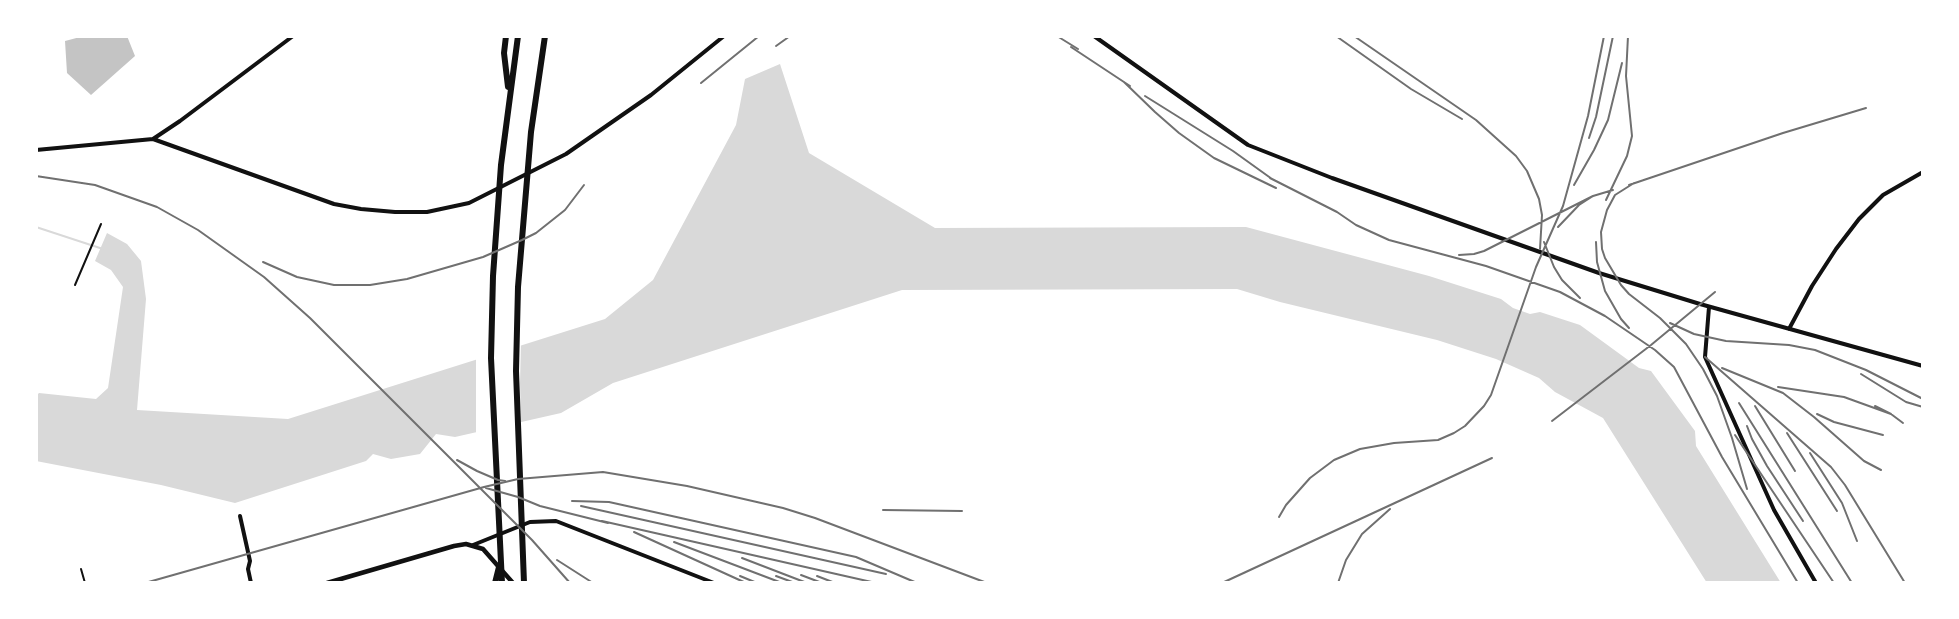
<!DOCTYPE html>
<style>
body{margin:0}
#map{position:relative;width:1959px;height:619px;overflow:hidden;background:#fff;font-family:Raleway,sans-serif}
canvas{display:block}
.frame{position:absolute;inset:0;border:38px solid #fff;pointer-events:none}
</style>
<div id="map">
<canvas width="1959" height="619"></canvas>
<div class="frame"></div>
</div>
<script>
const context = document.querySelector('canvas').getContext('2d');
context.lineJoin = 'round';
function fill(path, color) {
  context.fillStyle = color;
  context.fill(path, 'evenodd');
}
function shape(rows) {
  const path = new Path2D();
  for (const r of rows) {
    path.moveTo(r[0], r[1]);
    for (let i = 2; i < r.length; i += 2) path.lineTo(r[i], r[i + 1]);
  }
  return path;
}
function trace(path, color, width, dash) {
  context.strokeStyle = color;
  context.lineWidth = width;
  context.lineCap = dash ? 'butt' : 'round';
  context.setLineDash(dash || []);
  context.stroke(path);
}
const water = shape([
 [780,64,809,153,935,228,1246,227,1429,276,1501,299,1513,308,1530,314,1540,312,1580,325,1639,368,1651,371,1695,431,1696,446,1781,583,1707,583,1603,418,1555,392,1539,378,1496,359,1437,340,1280,302,1237,289,902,290,613,383,561,413,455,437,436,434,420,454,391,459,373,454,366,461,235,503,161,485,36,461,36,396,39,393,96,399,108,388,123,287,111,270,95,261,107,233,127,244,141,261,146,299,137,410,288,419,605,319,653,280,736,125,745,79]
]);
const pier = shape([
 [521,342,520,383,521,424,476,435,476,356]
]);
const stream = shape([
 [36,227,103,249]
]);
const building = shape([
 [84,36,127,36,135,56,91,95,67,73,65,41]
]);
const service = shape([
 [75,285,101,224],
 [81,569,85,583]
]);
const minor = shape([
 [1094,36,1248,145,1332,178,1599,273,1700,304,1923,366],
 [153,139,334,204,361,209,395,212,427,212,469,203,566,154,651,95,724,36],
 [36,150,153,139,180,121,293,36],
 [1709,307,1705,357,1774,510,1816,583],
 [1789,329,1812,286,1836,249,1859,219,1883,195,1923,172],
 [240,516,250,561,248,569,251,583],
 [473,545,530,522,556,521,714,583]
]);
const tertiary = shape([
 [327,583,454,546,466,544,483,549,513,583]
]);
const motorway = shape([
 [506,36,504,53,508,87],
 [495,583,499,567],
 [502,583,491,358,493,276,501,165,518,36],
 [524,583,516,371,518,287,531,132,545,36]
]);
const rail = shape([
 [1057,36,1078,49],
 [1336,36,1411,89,1462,119],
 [1354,36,1476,120,1516,156,1527,171,1539,199,1542,215,1540,249],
 [776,46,790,36],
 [1071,47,1130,86],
 [1124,82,1155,112,1179,133,1214,158,1276,188],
 [701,83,759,36],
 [1145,96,1233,151,1272,179],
 [1589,138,1596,117,1613,36],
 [36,176,95,185,157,207,198,230,264,277,310,318,532,540,570,583],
 [1270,178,1337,212,1356,225,1389,240,1486,266,1560,292,1605,316,1655,350,1674,367,1722,457,1798,583],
 [1634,183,1615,195,1607,210,1601,232,1602,249,1605,258,1621,285,1629,294,1660,318,1686,344,1703,369,1717,396,1732,438,1747,489],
 [1574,185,1594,150,1608,120,1622,63],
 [1629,185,1783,133,1866,108],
 [1593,196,1613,190],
 [1606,200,1627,156,1632,136,1626,76,1628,36],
 [1544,242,1554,267,1562,280,1580,298],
 [1596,242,1597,262,1605,291,1621,319,1629,328],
 [1459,255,1474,254,1484,251,1593,196,1579,205,1558,227],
 [263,262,297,277,334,285,370,285,407,279,483,257,522,240,536,233,565,210,584,185],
 [1670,323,1694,334,1726,341,1789,345,1815,350,1866,370,1923,399],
 [1705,357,1831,467,1845,485,1905,583],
 [1722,368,1783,393,1814,417,1864,461,1881,470],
 [1861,374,1906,402,1923,407],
 [1778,387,1844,397,1891,414,1875,406,1891,414,1903,423],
 [1739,403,1852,583],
 [1755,406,1795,471],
 [1817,414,1834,422,1883,435],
 [1552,421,1651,345,1715,292],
 [1747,426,1752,439,1767,466,1803,521],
 [1787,433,1837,511],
 [1735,435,1834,583],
 [1810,453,1842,503,1857,541],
 [457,460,477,471,498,480,505,481],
 [486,488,518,497,540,506,608,523],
 [572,501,609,502,856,557,917,583],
 [581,506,886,574],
 [883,510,962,511],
 [1279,517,1286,505,1310,478,1334,460,1360,449,1394,443,1438,440,1454,433,1465,426,1484,406,1491,395,1536,267,1563,206,1588,116,1604,36],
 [602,521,876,583],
 [634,532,746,583],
 [674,542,782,583],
 [742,558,807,583],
 [557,560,593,583],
 [801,575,822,583],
 [740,576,757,583],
 [776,576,795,583],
 [817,576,835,583],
 [145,583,484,487,518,479,603,472,687,486,783,508,815,518,987,583],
 [1222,583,1492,458],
 [1338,583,1346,560,1362,534,1390,509]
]);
fill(water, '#d9d9d9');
fill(pier, '#fff');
trace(stream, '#d9d9d9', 2);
fill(building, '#c4c4c4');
trace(service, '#111', 2);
trace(minor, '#111', 4);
trace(tertiary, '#111', 4.5);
trace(motorway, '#111', 6);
trace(rail, '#707070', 2);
</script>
